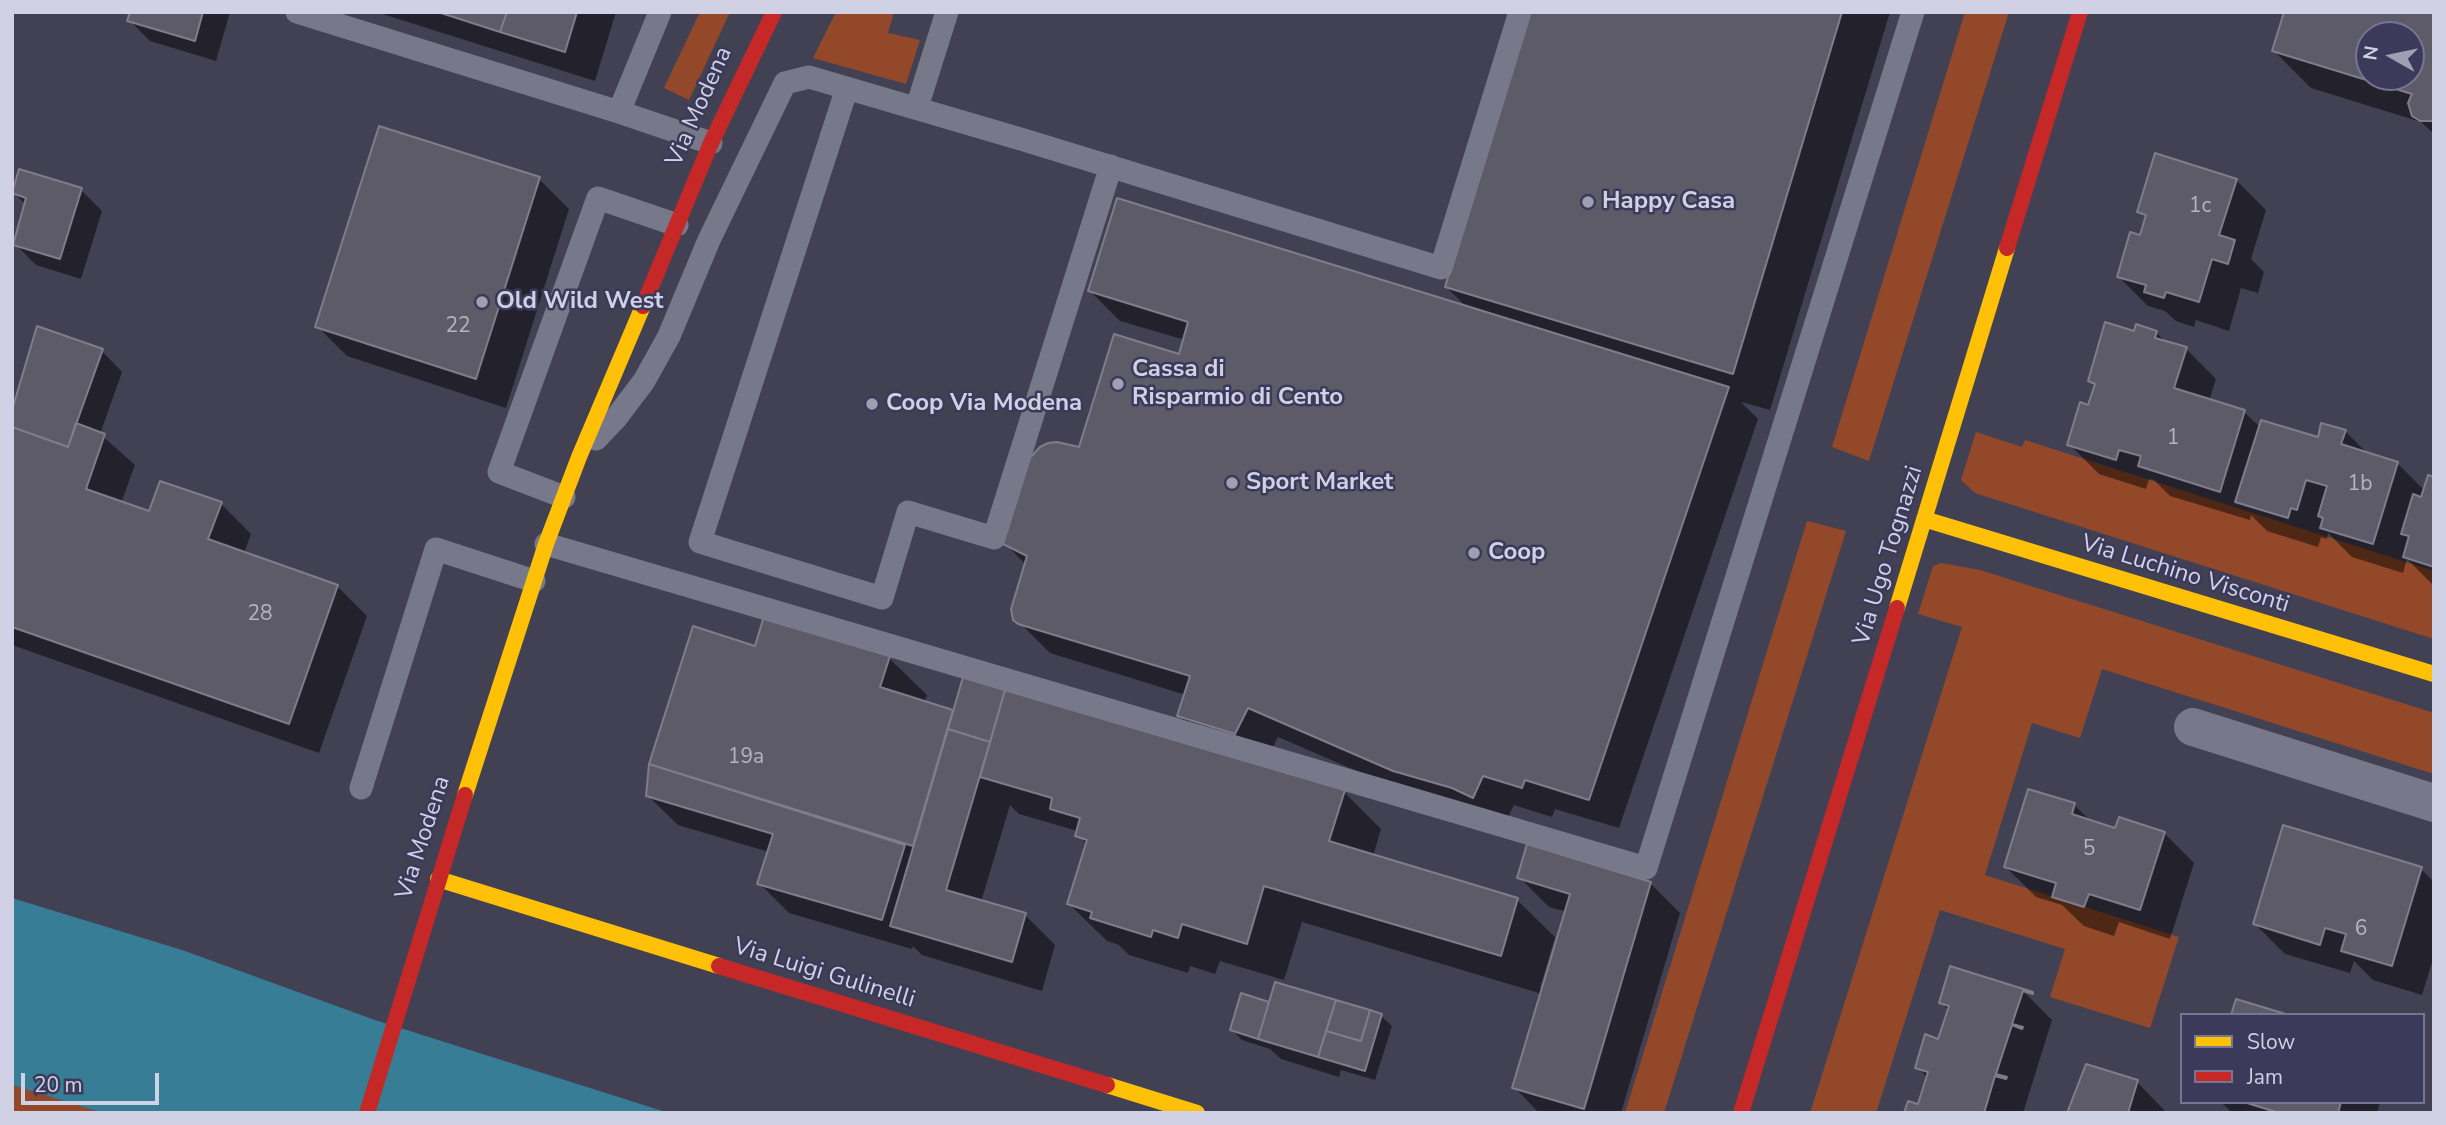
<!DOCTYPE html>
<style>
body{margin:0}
#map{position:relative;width:2446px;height:1125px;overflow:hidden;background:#424153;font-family:"Nunito Sans",sans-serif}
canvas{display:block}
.frame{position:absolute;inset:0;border:14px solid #d1d1e5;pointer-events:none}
.legend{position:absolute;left:2180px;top:1013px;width:245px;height:91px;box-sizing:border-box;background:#3b3a5a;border:2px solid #777692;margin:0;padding:9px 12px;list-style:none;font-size:21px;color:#d1d1e5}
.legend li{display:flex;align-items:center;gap:14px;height:35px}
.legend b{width:35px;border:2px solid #777692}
.north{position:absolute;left:2355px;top:21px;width:70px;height:70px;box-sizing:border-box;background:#3b3a5a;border:2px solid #777692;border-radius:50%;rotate:279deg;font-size:19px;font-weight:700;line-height:28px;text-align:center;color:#d1d1e5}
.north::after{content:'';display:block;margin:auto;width:24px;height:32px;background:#9f9fb2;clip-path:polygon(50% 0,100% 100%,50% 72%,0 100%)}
.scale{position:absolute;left:21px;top:1073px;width:138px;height:32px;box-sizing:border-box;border:4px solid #d1d1e5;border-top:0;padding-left:9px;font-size:21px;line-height:24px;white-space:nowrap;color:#d1d1e5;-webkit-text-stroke:5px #3b3a5a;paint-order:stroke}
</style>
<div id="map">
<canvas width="2446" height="1125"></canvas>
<div class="frame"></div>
<ul class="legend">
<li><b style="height:9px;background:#ffc107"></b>Slow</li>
<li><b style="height:9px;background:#c62828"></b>Jam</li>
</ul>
<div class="north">N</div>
<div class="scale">20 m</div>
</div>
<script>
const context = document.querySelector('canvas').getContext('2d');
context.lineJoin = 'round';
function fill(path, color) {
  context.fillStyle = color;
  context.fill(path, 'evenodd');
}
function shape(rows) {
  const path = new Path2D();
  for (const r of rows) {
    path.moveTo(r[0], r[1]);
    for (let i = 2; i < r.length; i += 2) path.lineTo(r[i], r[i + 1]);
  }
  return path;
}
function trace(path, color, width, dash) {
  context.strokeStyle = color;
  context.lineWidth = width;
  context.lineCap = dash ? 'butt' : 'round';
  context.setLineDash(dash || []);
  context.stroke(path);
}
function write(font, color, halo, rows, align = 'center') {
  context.font = font + ' "Nunito Sans",sans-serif';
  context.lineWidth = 5;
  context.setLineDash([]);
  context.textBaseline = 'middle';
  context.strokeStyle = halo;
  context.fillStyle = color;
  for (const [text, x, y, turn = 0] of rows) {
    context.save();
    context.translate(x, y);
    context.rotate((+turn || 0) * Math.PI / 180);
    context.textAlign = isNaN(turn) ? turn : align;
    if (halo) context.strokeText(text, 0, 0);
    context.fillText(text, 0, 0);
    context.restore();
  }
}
const green = shape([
 [700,12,730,12,689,100,664,88],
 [836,12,894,12,888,33,920,40,906,84,813,58],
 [1965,12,2009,12,1869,461,1832,447],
 [1976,432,2022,447,2025,440,2434,571,2434,639,1975,493,1961,480],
 [1807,521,1846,531,1664,1113,1625,1113],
 [1941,563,1980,570,2434,713,2434,774,2102,669,2080,738,2032,723,1985,875,2179,937,2150,1028,2050,997,2065,949,1940,910,1876,1113,1810,1113,1962,627,1918,614,1933,566],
 [12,1085,103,1113,12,1113]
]);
const water = shape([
 [12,898,182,950,375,1020,669,1113,103,1113,12,1085]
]);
const shadow = shape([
 [132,12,230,12,216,61,150,41,129,20],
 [376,12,616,12,595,81],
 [1529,12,1890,12,1770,410,1741,402,1758,419,1619,828,1555,809,1552,817,1514,805,1503,827,1424,800,1278,737,1265,763,1209,746,1179,716,1186,695,1050,653,1019,622,1026,565,1005,543,1081,449,1180,356,1185,340,1120,321,1090,291,1469,309,1446,287],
 [2434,12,2434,134,2421,122,2311,88,2274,51],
 [2369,35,2411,35,2411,77,2369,77],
 [539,179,569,209,506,408,347,356,317,326],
 [2236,180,2266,210,2251,259,2264,272,2258,293,2241,288,2229,331,2196,320,2194,327,2176,321,2165,311,2148,306,2118,276,2141,237,2147,219,2139,211],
 [81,190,102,211,81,279,36,265,15,244,26,205,14,193],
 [2156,332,2166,343,2186,349,2216,379,2209,401,2244,412,2260,427,2319,439,2345,431,2368,454,2397,463,2425,491,2434,479,2434,586,2407,559,2403,573,2352,557,2328,533,2327,539,2321,537,2318,547,2267,531,2251,515,2250,520,2170,496,2154,480,2149,479,2146,489,2099,474,2069,444,2090,407,2096,387,2089,381,2135,333],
 [102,351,122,372,100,434,135,465,121,503,150,514,221,504,251,534,244,553,337,586,367,616,319,753,12,645,12,416],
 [756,649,889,658,927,695,924,703,954,714,964,679,1344,792,1381,829,1373,856,1517,900,1555,937,1540,988,1543,989,1567,912,1549,907,1519,877,1650,883,1680,913,1621,1113,1539,1113,1514,1087,1542,994,1302,922,1284,980,1220,961,1215,974,1190,966,1188,973,1129,955,1119,945,1107,941,1069,904,1087,845,1074,830,1019,814,1010,805,981,902,1025,915,1055,945,1042,991,922,955,913,946,912,949,789,913,759,883,769,852,678,825,647,795,651,764],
 [2074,805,2092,822,2116,830,2164,833,2194,863,2170,939,2119,922,2114,936,2084,926,2062,905,2036,897,2006,867],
 [2421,869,2434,882,2434,956,2422,995,2373,980,2354,961,2350,973,2285,954,2255,924],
 [2022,990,2052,1020,2023,1113,1906,1113,1919,1107,1928,1078,1917,1067,1940,1041,1949,1011,1941,1002],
 [1268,1003,1381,1016,1392,1026,1375,1080,1341,1070,1339,1077,1281,1059,1270,1049,1242,1040,1232,1030],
 [2137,1082,2167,1113,2069,1113],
 [2221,1102,2380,1102,2377,1113,2232,1113]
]);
const building = shape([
 [130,12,203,12,195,41,127,21,130,12],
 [438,12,507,12,500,32,438,12],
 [507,12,577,12,565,52,500,32,507,12],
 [1527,12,1842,12,1733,374,1445,287,1527,12],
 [2284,12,2434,12,2434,121,2420,121,2412,116,2408,103,2412,94,2272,51,2284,12],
 [2369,35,2411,35,2411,77,2369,77,2369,35],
 [379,126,540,177,476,379,315,327,379,126],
 [2155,153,2237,179,2219,235,2235,240,2228,264,2212,259,2199,302,2166,292,2164,298,2144,292,2146,285,2117,277,2130,232,2140,235,2146,215,2137,212,2155,153],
 [19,169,82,188,60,259,13,245,26,198,12,193,19,169],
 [1117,198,1729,387,1589,800,1525,780,1522,788,1483,776,1473,798,1452,788,1393,771,1248,708,1235,734,1177,716,1190,676,1018,624,1013,620,1011,609,1027,556,1003,544,1028,460,1040,447,1048,443,1057,442,1079,447,1114,334,1179,354,1188,322,1088,291,1117,198],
 [2105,322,2134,331,2136,324,2157,331,2155,338,2187,347,2174,388,2245,410,2220,492,2138,466,2141,456,2119,450,2116,460,2067,445,2080,402,2088,405,2095,384,2088,381,2105,322],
 [37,326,103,349,68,447,12,427,12,410,37,326],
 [2261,420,2318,437,2321,423,2346,430,2341,444,2398,462,2373,544,2320,528,2323,518,2318,516,2327,486,2306,480,2297,510,2291,508,2288,518,2235,502,2261,420],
 [76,423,105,434,86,489,149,511,160,481,222,502,208,539,338,585,289,724,12,627,12,427,68,447,76,423],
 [2428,475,2434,477,2434,567,2403,557,2409,536,2401,534,2413,494,2421,497,2428,475],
 [764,616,890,656,880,687,953,710,913,846,649,764,693,626,755,646,764,616],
 [963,677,1005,690,990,742,948,729,963,677],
 [1005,690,1345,790,1329,841,1518,898,1501,956,1264,886,1247,944,1182,924,1178,938,1153,930,1151,937,1090,918,1092,912,1067,904,1087,840,1075,836,1080,818,1050,809,1052,798,980,777,1005,690],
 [948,729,990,742,946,890,1026,913,1012,962,890,926,948,729],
 [649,764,905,845,882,920,757,884,773,834,646,796,649,764],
 [2028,789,2075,803,2072,814,2115,828,2119,817,2165,832,2140,910,2089,894,2084,907,2052,897,2056,883,2004,867,2028,789],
 [2283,825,2422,867,2392,966,2341,951,2346,934,2325,928,2320,945,2253,924,2283,825],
 [1527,844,1651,882,1584,1109,1512,1088,1570,894,1517,878,1527,844],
 [1950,966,2033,992,2033,994,2023,991,2012,1024,2023,1027,2022,1029,2012,1025,1996,1074,2007,1077,2006,1079,1995,1076,1984,1113,1904,1113,1908,1101,1918,1104,1928,1072,1915,1068,1925,1034,1938,1039,1949,1006,1939,1003,1950,966],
 [1275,982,1336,1000,1318,1057,1258,1039,1275,982],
 [1241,993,1269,1002,1258,1039,1230,1030,1241,993],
 [2236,999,2289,1015,2231,1015,2236,999],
 [1336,1000,1370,1010,1361,1041,1326,1031,1336,1000],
 [1370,1010,1382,1014,1365,1071,1318,1057,1326,1031,1361,1041,1370,1010],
 [2086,1064,2138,1080,2128,1113,2067,1113,2086,1064],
 [2244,1102,2341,1102,2338,1113,2279,1113,2244,1102]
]);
const lane = shape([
 [297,12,619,112,711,143],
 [847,88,700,542,882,598,908,512,994,538,1111,166],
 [917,107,947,12],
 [619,112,660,12],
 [596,439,616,418,644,381,669,336,709,240,785,83,809,77,1024,140,1441,268,1520,12],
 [564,497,499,472,598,198,677,225],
 [546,544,1646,868,1913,12],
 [361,788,436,549,534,581]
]);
const street = shape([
 [2193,727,2434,803]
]);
const slow = shape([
 [1924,519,2434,674],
 [1897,608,2007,248],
 [465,795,546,544,579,457,643,306],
 [438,879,719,966],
 [1107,1085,1197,1113]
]);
const jam = shape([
 [2007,248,2080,12],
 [643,306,711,143,774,12],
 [719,966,1107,1085],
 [367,1113,465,795],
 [1741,1113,1897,608]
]);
const markers = [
 [1588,202,7,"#9f9fb2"],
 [482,302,7,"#9f9fb2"],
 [1118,384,7,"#9f9fb2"],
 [872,404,7,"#9f9fb2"],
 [1232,483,7,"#9f9fb2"],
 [1474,553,7,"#9f9fb2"]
];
const numberNames = [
 ["1c",2200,207],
 ["22",458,327],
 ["1",2173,439],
 ["1b",2360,485],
 ["28",260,615],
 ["19a",746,758],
 ["5",2089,850],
 ["6",2361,930]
];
const streetNames = [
 ["Via Modena",700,107,-66],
 ["Via Ugo Tognazzi",1889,556,-73],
 ["Via Luchino Visconti",2185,575,17],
 ["Via Modena",424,838,-72],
 ["Via Luigi Gulinelli",824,974,17]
];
const poiNames = [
 ["Happy Casa",1602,202],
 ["Old Wild West",496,302],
 ["Cassa di",1132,370],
 ["Risparmio di Cento",1132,398],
 ["Coop Via Modena",886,404],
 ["Sport Market",1246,483],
 ["Coop",1488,553]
];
fill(green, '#934929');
fill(water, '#387d96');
fill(shadow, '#0007');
fill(building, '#5e5b69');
trace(building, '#807c8b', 2);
trace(lane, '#78788b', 23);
trace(street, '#78788b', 38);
trace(slow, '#ffc107', 16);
trace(jam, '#c62828', 16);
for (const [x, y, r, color] of markers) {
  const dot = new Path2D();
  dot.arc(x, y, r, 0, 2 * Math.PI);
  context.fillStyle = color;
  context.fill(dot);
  trace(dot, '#3b3a5a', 2.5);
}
write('21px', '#b4b4c6', null, numberNames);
write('24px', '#d1d1e5', '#3b3a5a', streetNames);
write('bold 24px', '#d1d1e5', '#3b3a5a', poiNames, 'left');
</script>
